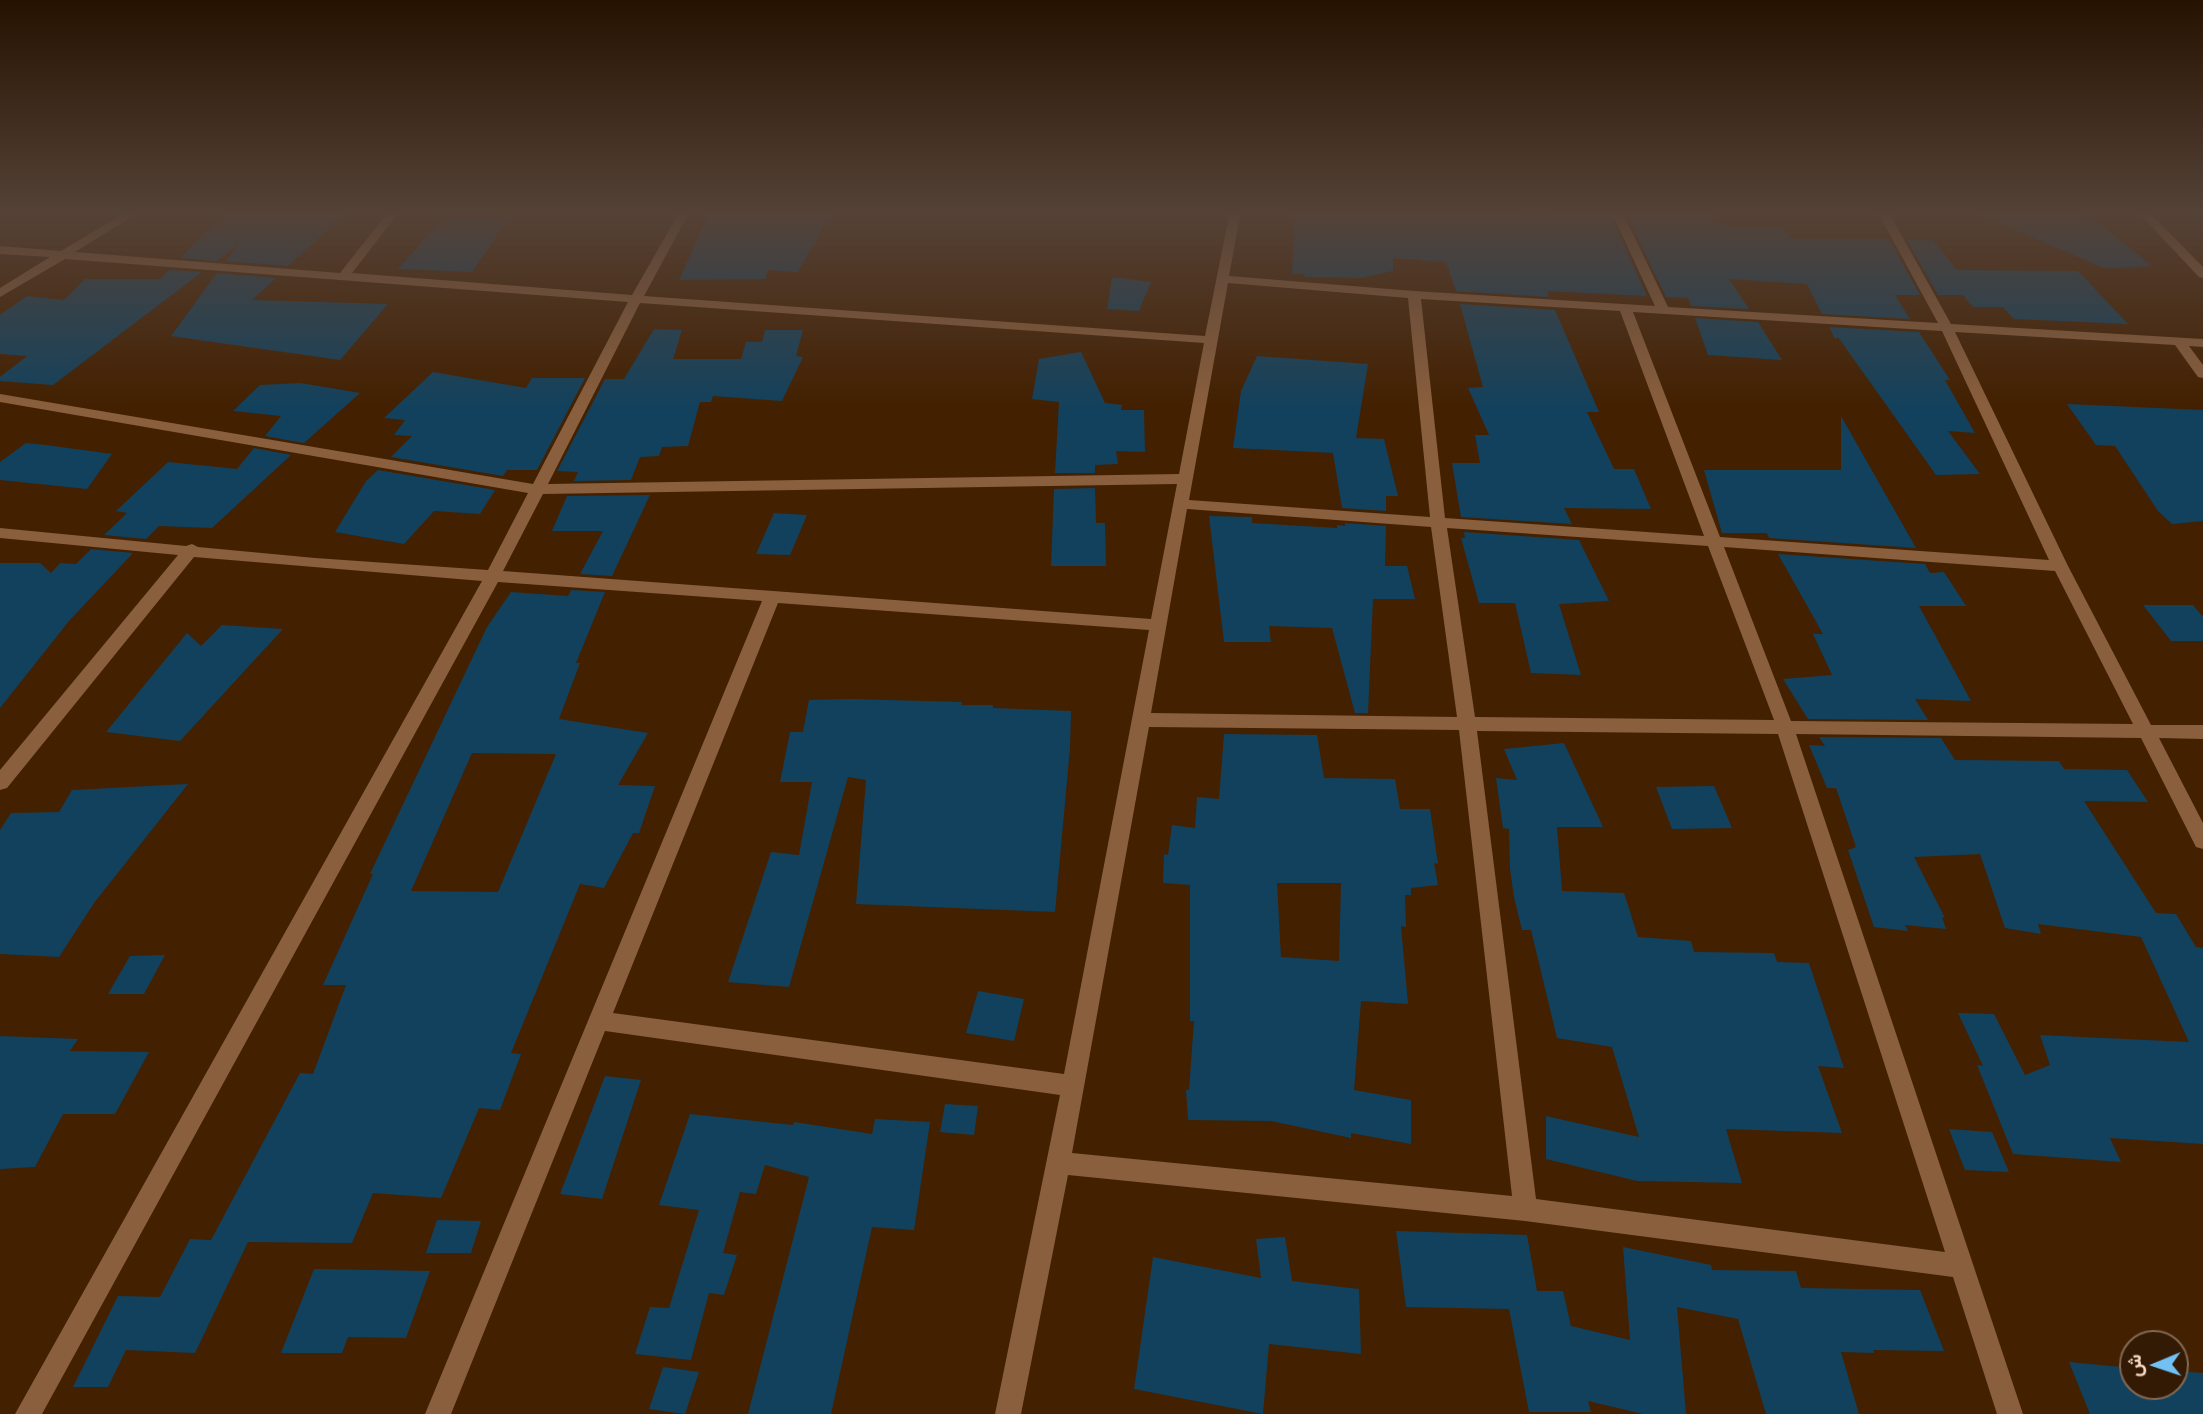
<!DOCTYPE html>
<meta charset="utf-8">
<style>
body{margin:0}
#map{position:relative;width:2203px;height:1414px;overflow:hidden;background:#432000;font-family:"Fira Sans Condensed",Vazirmatn,sans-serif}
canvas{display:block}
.north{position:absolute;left:2119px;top:1330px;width:70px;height:70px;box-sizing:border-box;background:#331a04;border:2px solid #826852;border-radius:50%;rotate:268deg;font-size:19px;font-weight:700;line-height:28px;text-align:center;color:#f9dcc7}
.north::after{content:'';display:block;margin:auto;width:24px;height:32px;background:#72c1f5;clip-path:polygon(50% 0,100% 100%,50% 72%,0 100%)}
</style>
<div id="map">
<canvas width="2203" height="1414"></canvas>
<div class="north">ش</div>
</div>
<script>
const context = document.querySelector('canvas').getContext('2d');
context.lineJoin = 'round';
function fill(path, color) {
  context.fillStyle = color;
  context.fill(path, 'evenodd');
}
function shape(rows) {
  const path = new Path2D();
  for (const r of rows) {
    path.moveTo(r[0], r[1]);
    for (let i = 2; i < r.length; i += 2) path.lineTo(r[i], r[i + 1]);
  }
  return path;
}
const building = shape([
 [232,211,348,211,288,266,226,261,238,245,217,261,181,258,210,227],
 [710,211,829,211,815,245,813,245,798,272,768,270,765,279,679,280],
 [1295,211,1516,211,1517,215,1610,214,1647,296,1547,291,1549,297,1456,291,1446,262,1393,258,1393,271,1361,278,1305,277,1304,274,1292,274],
 [1636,211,1708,211,1715,224,1724,224,1726,227,1782,227,1791,239,1889,239,1920,295,1895,295,1910,319,1822,314,1807,284,1729,279,1749,309,1691,306,1688,298,1666,297,1626,214,1639,214],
 [1972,211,2066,211,2101,225,2152,266,2104,268],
 [442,219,508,219,472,272,398,269],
 [1907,240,1933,240,1957,270,2078,271,2128,324,2014,319,2003,307,1973,307,1963,295,1938,295],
 [169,270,202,272,53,385,0,381,0,377,27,356,0,354,0,315,27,296,64,300,85,279,160,279],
 [217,273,276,278,252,300,388,304,340,360,171,336],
 [1112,277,1151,282,1139,311,1107,309],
 [1460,304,1555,310,1599,412,1587,412,1614,469,1634,469,1651,509,1564,508,1572,524,1461,517,1452,463,1480,463,1475,435,1489,435,1468,388,1483,387],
 [1695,318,1758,322,1782,360,1708,355],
 [1829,327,1919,332,1950,380,1945,380,1975,433,1948,431,1980,474,1936,475,1838,337,1835,339],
 [654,329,682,330,673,359,741,359,746,342,762,342,765,330,803,330,796,356,803,357,782,401,713,396,711,402,700,402,688,446,662,447,659,456,640,457,631,480,574,481,578,472,557,471,605,379,624,379],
 [1081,352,1105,403,1122,405,1121,410,1144,410,1145,452,1116,451,1118,464,1095,465,1095,473,1055,473,1059,402,1032,399,1039,359],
 [1257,356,1368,364,1356,438,1384,439,1398,496,1386,496,1386,511,1342,508,1333,453,1233,448,1241,391],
 [433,372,526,388,532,378,585,378,537,470,507,470,503,476,391,457,412,436,394,435,405,420,384,418],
 [300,383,360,393,304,443,265,436,281,416,233,411,260,385],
 [2067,404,2203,410,2203,521,2172,524,2158,511,2115,446,2096,445],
 [1841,416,1916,548,1769,538,1767,533,1722,533,1704,470,1841,470],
 [26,443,46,445,112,454,87,489,0,480,0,462],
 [254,448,291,455,212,528,159,526,146,539,104,535,127,513,116,511,168,462,237,469],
 [378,470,495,490,480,514,434,511,404,544,335,532,366,481],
 [1095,488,1096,523,1105,523,1106,566,1051,566,1054,489],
 [650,495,612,576,580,574,603,531,552,531,567,496],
 [774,513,807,515,790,555,756,554],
 [1209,516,1252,517,1252,523,1337,528,1337,525,1345,526,1345,523,1386,526,1385,566,1407,566,1415,599,1373,599,1368,713,1355,713,1332,628,1269,626,1271,642,1224,642],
 [1464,532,1579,540,1609,601,1559,604,1581,675,1531,673,1515,603,1479,603,1461,538,1465,538],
 [91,549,133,553,69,621,0,708,0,563,40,563,51,573,60,563,76,564],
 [1778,554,1925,564,1930,573,1944,572,1966,606,1919,606,1971,701,1915,699,1928,720,1808,719,1783,679,1832,675,1813,634,1823,634],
 [571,590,605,592,576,663,580,663,559,719,648,733,618,785,655,786,639,833,633,833,604,888,580,884,511,1053,521,1054,500,1110,479,1108,441,1198,373,1193,352,1243,248,1242,195,1353,126,1350,108,1387,73,1387,118,1296,160,1297,190,1239,211,1240,300,1073,313,1074,346,985,323,985,373,874,370,874,487,627,511,592,568,596],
 [472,753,556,754,498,892,411,891],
 [2143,605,2193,605,2203,617,2203,641,2171,641],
 [222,625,283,629,180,741,106,732,187,633,201,646],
 [850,699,962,702,961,705,993,705,993,708,1071,711,1070,748,1055,912,856,904,866,780,848,777,789,987,728,982,771,852,799,855,812,782,780,782,790,732,803,732,809,700],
 [1224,734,1317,735,1324,778,1395,779,1400,809,1430,809,1438,864,1434,863,1438,885,1411,888,1411,895,1405,895,1406,927,1401,926,1408,1004,1361,1001,1354,1090,1411,1100,1411,1144,1351,1133,1351,1138,1271,1121,1188,1120,1186,1090,1189,1090,1194,1021,1190,1021,1190,885,1163,883,1164,854,1168,855,1172,825,1195,828,1197,797,1219,799],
 [1277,883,1341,883,1339,961,1281,957],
 [1819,737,1941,738,1955,760,2059,761,2064,769,2127,770,2148,802,2084,801,2156,913,2176,914,2196,947,2203,948,2203,1144,2110,1138,2121,1162,2013,1154,1977,1065,1983,1066,1958,1013,1994,1014,2025,1075,2050,1065,2040,1035,2189,1042,2141,937,2038,924,2041,934,2005,928,1980,854,1914,857,1945,918,1942,917,1946,929,1905,925,1908,931,1874,927,1848,850,1856,847,1836,788,1827,788,1809,745,1825,746],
 [1564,743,1603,827,1557,827,1562,891,1624,893,1638,937,1691,941,1694,952,1774,953,1777,962,1809,963,1844,1068,1818,1066,1842,1133,1726,1129,1742,1183,1637,1181,1546,1159,1546,1116,1639,1137,1612,1047,1557,1038,1531,930,1522,930,1514,897,1510,869,1509,829,1503,828,1496,778,1517,780,1504,749],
 [188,784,94,903,59,957,0,954,0,830,11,813,59,812,72,790],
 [1714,786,1732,828,1672,829,1656,787],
 [165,955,144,994,108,994,130,956],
 [978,991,1024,999,1014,1041,966,1033],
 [0,1036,78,1039,70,1051,149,1052,115,1114,63,1114,35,1167,0,1169],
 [605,1076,641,1080,602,1199,560,1194],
 [945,1104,978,1106,974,1135,940,1132],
 [690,1114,793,1125,794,1122,872,1134,875,1119,930,1122,914,1230,872,1227,831,1414,748,1414,809,1177,765,1165,756,1194,740,1192,723,1253,737,1255,724,1295,709,1293,691,1360,635,1354,650,1307,669,1308,699,1210,659,1205],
 [1949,1129,1992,1132,2009,1172,1965,1170],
 [437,1220,481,1221,471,1253,426,1253],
 [1396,1231,1527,1235,1537,1291,1563,1291,1571,1326,1630,1340,1623,1247,1711,1265,1712,1270,1796,1271,1801,1288,1920,1290,1944,1351,1873,1350,1874,1353,1841,1352,1859,1414,1766,1414,1738,1319,1677,1307,1686,1414,1643,1414,1588,1401,1591,1412,1529,1412,1509,1309,1406,1307],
 [1285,1237,1292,1281,1359,1289,1361,1354,1269,1344,1263,1414,1134,1389,1153,1257,1261,1278,1256,1239],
 [314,1269,430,1271,406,1338,348,1337,342,1353,281,1353],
 [2069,1362,2133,1368,2133,1386,2175,1386,2175,1371,2203,1373,2203,1414,2090,1414],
 [663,1367,699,1372,685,1414,649,1409]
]);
const minor = shape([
 [128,211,141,211,75,252,340,273,389,211,400,211,352,273,632,295,680,211,690,211,644,296,1205,336,1230,211,1241,211,1229,276,1414,291,1655,306,1611,211,1622,211,1668,307,1938,323,1877,211,1888,211,1951,324,2203,339,2203,347,2189,346,2203,365,2203,378,2198,377,2175,345,1955,332,2068,566,2151,725,2203,725,2203,739,2159,738,2203,823,2203,849,2196,847,2141,738,1796,734,2023,1414,1997,1414,1953,1277,1525,1221,1068,1175,1021,1414,995,1414,1060,1095,605,1031,451,1414,425,1414,762,601,498,582,42,1414,15,1414,482,581,194,557,7,788,0,790,0,770,178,555,0,538,0,528,186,546,192,544,198,547,315,558,488,570,528,493,0,402,0,394,533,484,628,302,65,259,0,297,0,288,50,257,0,254,0,246,61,251,128,211],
 [1228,283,1408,298,1430,517,1189,500,1228,283],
 [1421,299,1620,311,1704,536,1445,518,1421,299],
 [640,303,1204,343,1179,474,548,484,640,303],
 [1633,312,1942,331,2049,560,1720,537,1633,312],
 [1177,484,1151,619,503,571,543,494,1177,484],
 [1187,509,1431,527,1457,717,1151,713,1187,509],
 [1447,528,1708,546,1774,720,1475,717,1447,528],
 [1724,547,2055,571,2133,724,1791,721,1724,547],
 [778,603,1149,630,1064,1074,613,1013,778,603],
 [1149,727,1459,730,1512,1196,1072,1153,1149,727],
 [1477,731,1778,734,1945,1252,1536,1199,1477,731],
 [2137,211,2148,211,2203,267,2203,278,2199,277,2137,211]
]);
fill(building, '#12415d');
fill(minor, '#8a5f3d');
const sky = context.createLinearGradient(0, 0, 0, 409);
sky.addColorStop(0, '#251200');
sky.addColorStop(0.52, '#554237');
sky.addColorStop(1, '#55423700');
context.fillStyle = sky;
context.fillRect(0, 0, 2203, 409);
</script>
